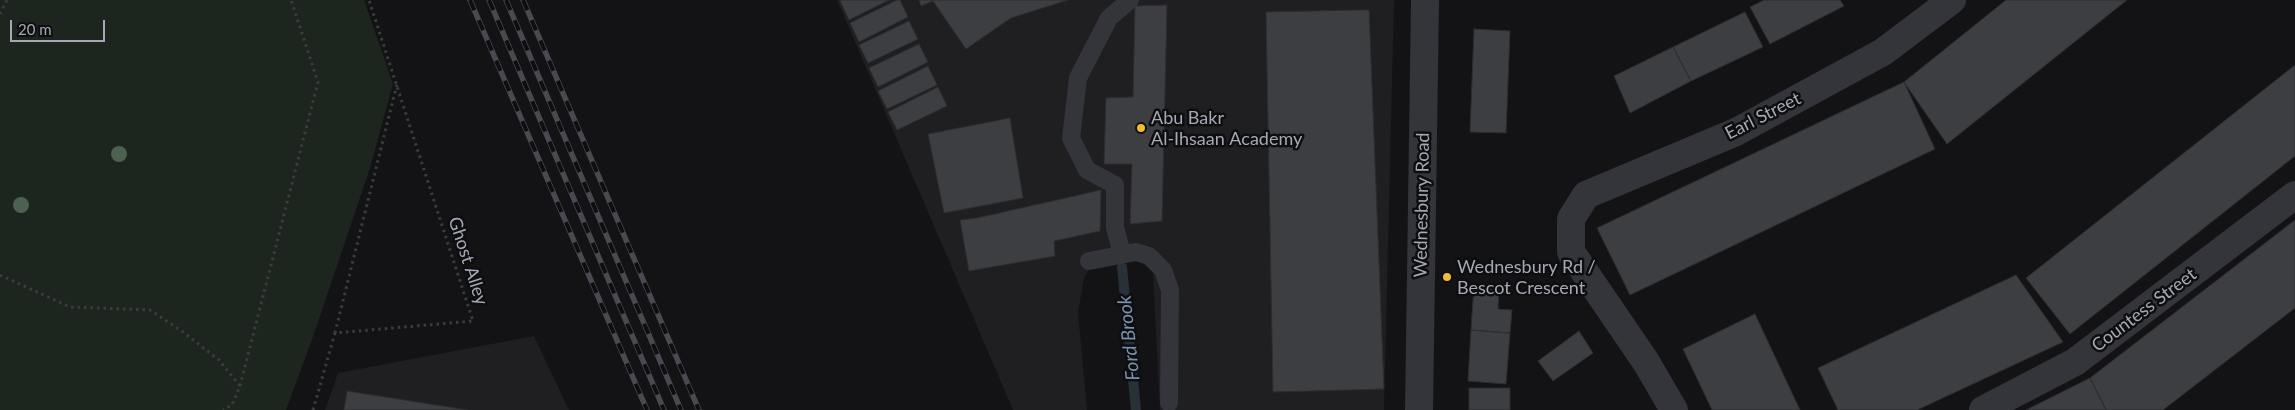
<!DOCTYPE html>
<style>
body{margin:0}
#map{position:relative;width:2295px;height:410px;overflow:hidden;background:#131315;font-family:Lato,sans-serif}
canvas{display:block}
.scale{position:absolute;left:10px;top:20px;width:95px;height:22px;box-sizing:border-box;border:2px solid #a5a9b5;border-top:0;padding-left:6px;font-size:15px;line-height:18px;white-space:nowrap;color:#a5a9b5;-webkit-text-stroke:4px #0e0e10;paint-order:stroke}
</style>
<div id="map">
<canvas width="2295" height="410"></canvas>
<div class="scale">20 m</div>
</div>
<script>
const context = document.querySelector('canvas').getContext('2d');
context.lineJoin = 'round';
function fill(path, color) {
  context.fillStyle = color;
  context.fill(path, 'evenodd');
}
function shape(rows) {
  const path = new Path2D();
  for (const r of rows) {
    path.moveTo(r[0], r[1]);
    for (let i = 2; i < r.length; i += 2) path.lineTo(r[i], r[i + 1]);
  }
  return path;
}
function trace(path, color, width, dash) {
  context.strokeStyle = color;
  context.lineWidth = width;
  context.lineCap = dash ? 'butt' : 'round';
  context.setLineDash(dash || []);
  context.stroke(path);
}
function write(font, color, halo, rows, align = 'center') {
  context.font = font + ' Lato,sans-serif';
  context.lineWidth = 5;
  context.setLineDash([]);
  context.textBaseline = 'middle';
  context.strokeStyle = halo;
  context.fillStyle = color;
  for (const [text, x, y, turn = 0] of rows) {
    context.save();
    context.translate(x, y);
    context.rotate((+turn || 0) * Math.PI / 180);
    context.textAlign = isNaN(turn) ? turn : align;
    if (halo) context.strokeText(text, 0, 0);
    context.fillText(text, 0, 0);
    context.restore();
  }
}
const built = shape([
 [837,0,1394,0,1384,410,1160,410,1153,272,1142,258,1091,266,1084,278,1078,312,1087,410,1013,410],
 [534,336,569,410,325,410,338,373]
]);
const green = shape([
 [0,0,364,0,393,84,370,168,314,334,286,410,0,410]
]);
const stream = shape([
 [1122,267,1136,410]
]);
const building = shape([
 [842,0,889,0,849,20,840,1,842,0],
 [897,0,900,0,908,17,859,42,850,23,897,0],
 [919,0,1068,0,1011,18,966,49,933,1,921,6,919,0],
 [1764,0,1840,0,1844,6,1770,44,1750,7,1764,0],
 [2006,0,2127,0,1947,144,1904,82,2006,0],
 [1167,5,1162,221,1130,224,1132,164,1104,164,1106,98,1133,97,1135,6,1167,5],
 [1359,10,1369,10,1384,389,1273,392,1266,12,1359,10],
 [1745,12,1763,47,1691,81,1673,47,1745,12],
 [909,21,918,39,868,63,859,45,909,21],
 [1474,29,1510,31,1506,133,1470,132,1474,29],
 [919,44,928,62,878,87,869,68,919,44],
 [1673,47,1691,81,1630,113,1614,76,1673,47],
 [2295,65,2295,156,2070,334,2026,278,2295,65],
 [928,66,937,85,887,109,878,91,928,66],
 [1904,82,1935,149,1630,295,1597,228,1904,82],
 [938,87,947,106,897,130,888,112,938,87],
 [1010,118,1023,198,944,213,928,134,1010,118],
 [1101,190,1100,231,1054,241,1055,256,969,271,960,220,977,218,1101,190],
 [2295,220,2295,308,2163,410,2106,410,2090,378,2295,220],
 [2016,275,2063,342,1917,410,1838,410,1818,368,2016,275],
 [1474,285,1499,287,1498,309,1512,310,1510,333,1471,330,1474,285],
 [1755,314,1800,410,1712,410,1683,349,1755,314],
 [1471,330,1510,333,1506,384,1468,381,1471,330],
 [1579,331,1593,353,1553,381,1538,361,1579,331],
 [2090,378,2106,410,2026,410,2090,378],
 [1469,388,1510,388,1510,410,1469,410,1469,388],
 [347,391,468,410,344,410,347,391]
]);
const path = shape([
 [0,14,7,0],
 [0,275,70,307,150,310,183,332,219,360,240,386,232,405,223,410],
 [335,333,397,84],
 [240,386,318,82,291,0],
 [313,410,335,333,473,321,369,0]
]);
const service = shape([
 [1122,253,1115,228,1115,185,1087,170,1071,138,1078,78,1109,18,1130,0],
 [1089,261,1136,252,1149,256,1163,270,1170,290,1169,403]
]);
const minor = shape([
 [1674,410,1646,362,1571,252,1571,219,1586,195,1736,132,1883,52,1952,0],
 [1983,410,2075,362,2295,195]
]);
const tertiary = shape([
 [1419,410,1425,0]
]);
const rail = shape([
 [470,0,647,410],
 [489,0,664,410],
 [506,0,681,410],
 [523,0,699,410]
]);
const trees = [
 [119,154],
 [21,205]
];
const markers = [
 [1141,128,5,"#f2bd2e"],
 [1447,277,5,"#f2bd2e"]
];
const streetNames = [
 ["Earl Street",1763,116,-27],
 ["Wednesbury Road",1422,205,-89],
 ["Ghost Alley",468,261,72],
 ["Countess Street",2144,310,-37]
];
const poiNames = [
 ["Abu Bakr",1151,118],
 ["Al-Ihsaan Academy",1151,139],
 ["Wednesbury Rd /",1457,267],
 ["Bescot Crescent",1457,288]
];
const waterNames = [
 ["Ford Brook",1129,338,-96]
];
fill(built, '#1f1f22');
fill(green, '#1d251f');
trace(stream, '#293138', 10);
fill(building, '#3d3e42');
trace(building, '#2d2d31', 1);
trace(path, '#3a3c41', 3, [2.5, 4]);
trace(service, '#34353a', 18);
trace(minor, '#34353a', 28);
trace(tertiary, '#34353a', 28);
trace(rail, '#494a51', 5.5);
trace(rail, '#0e0e10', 4, [11]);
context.fillStyle = '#4c6150';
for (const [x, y] of trees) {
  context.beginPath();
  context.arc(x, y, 8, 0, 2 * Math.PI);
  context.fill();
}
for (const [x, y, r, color] of markers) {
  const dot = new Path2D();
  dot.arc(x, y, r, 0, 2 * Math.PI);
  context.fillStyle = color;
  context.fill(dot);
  trace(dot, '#0e0e10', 2);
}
write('18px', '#a5a9b5', '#0e0e10', streetNames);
write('18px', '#a5a9b5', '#0e0e10', poiNames, 'left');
write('italic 19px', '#7b94b1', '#0e0e10', waterNames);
</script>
